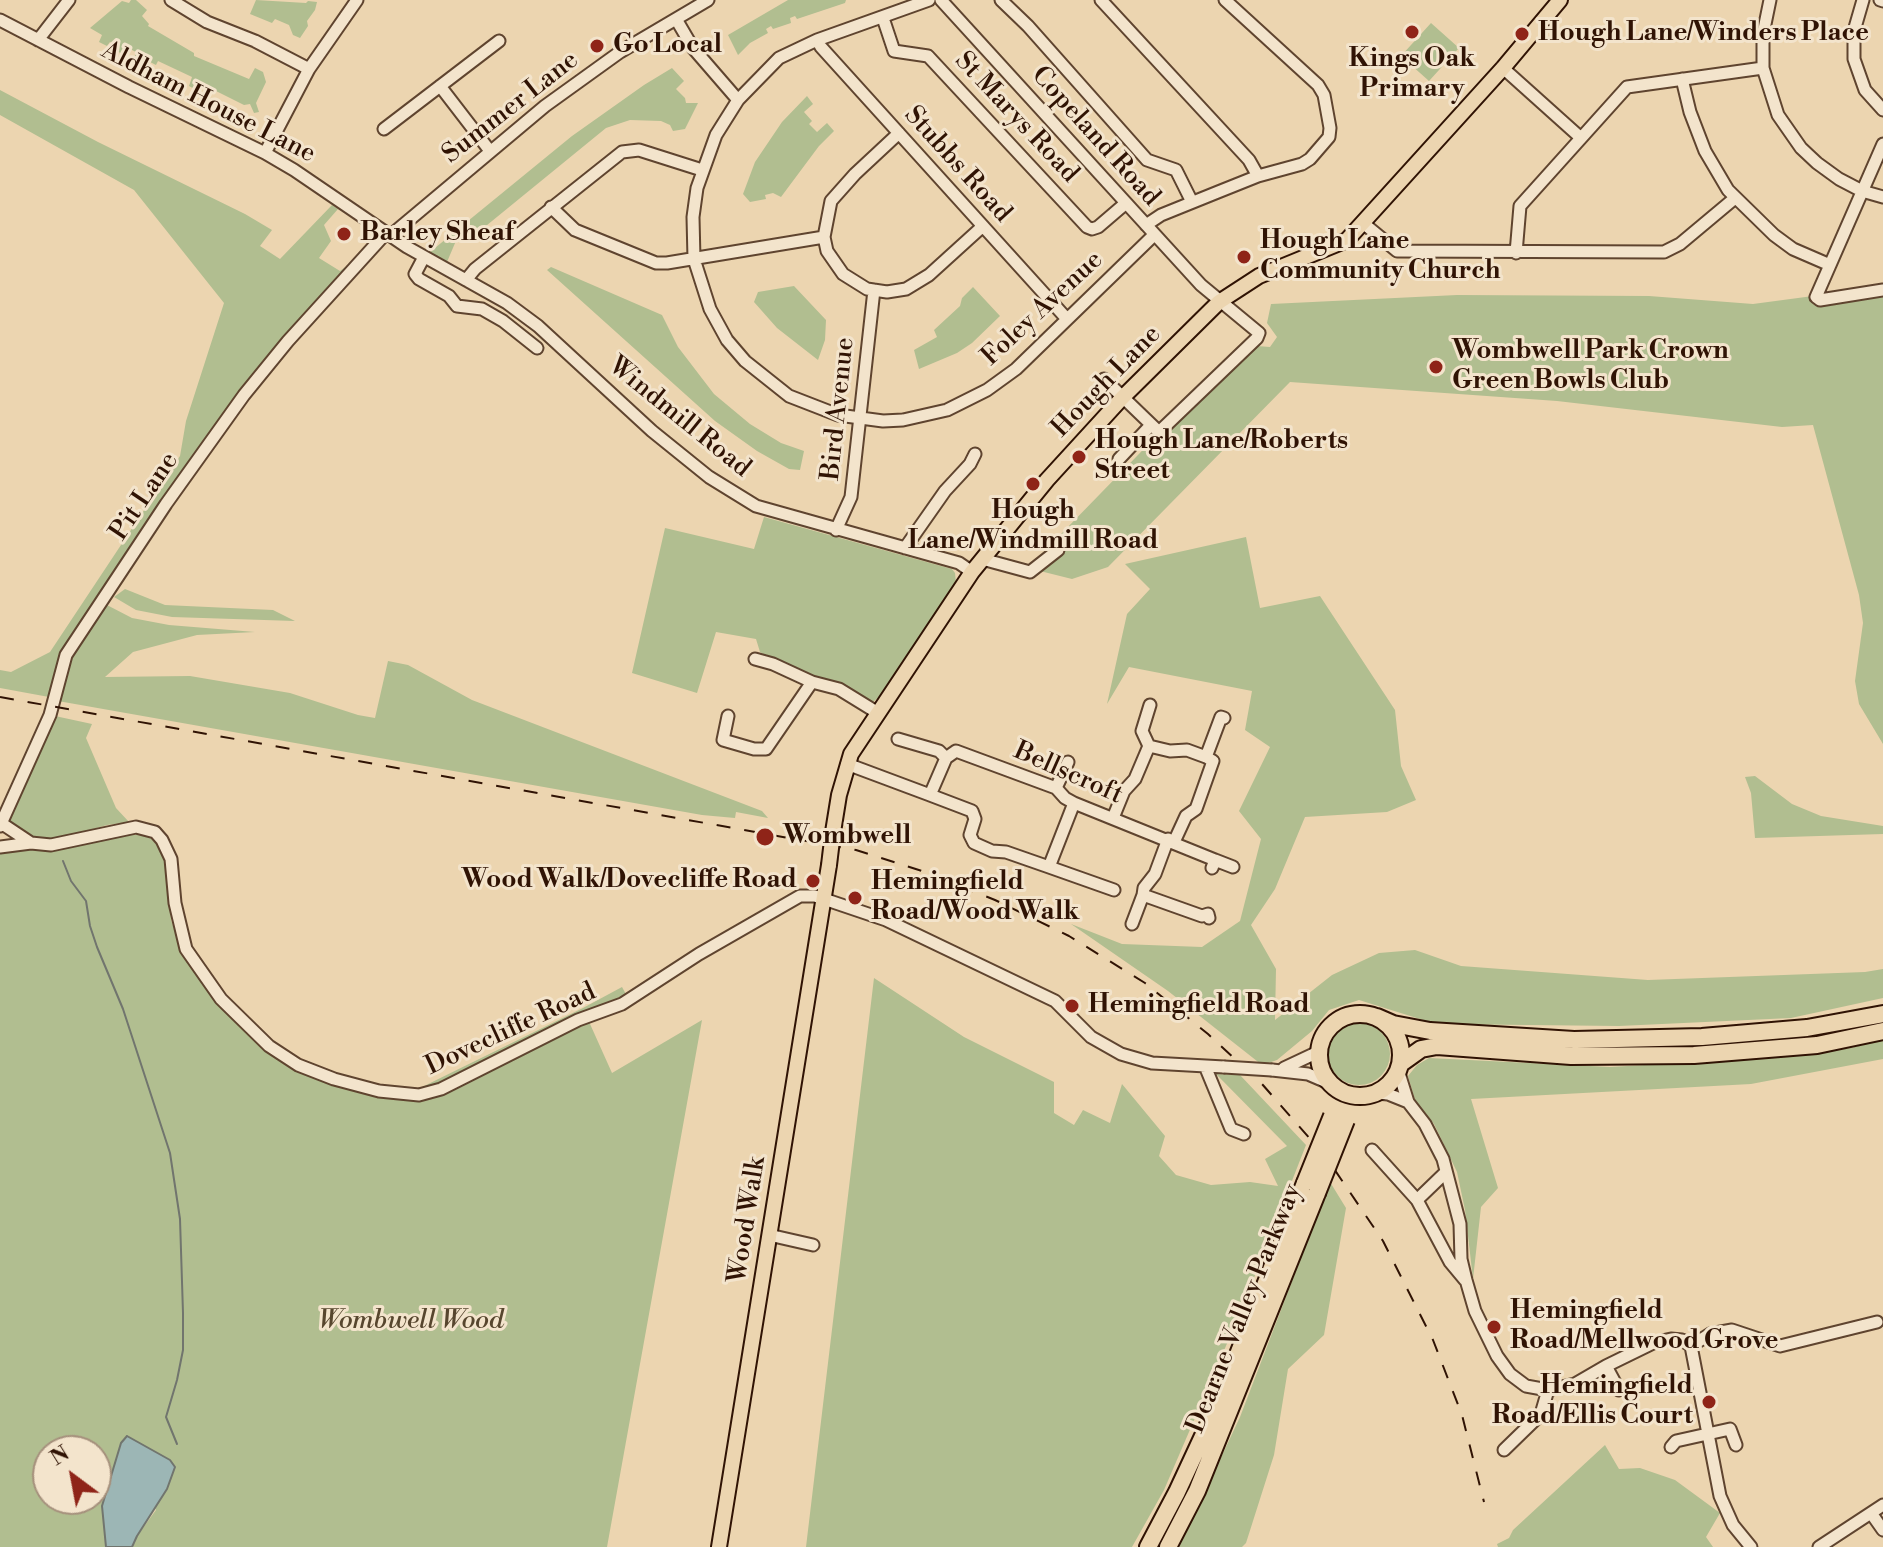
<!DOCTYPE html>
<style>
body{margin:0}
#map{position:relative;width:1883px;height:1547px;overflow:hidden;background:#ecd5b0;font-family:"Libre Bodoni",serif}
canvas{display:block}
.north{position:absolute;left:32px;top:1435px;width:80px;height:80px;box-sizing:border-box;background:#f3e4cc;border:2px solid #a5907c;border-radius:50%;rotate:328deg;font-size:22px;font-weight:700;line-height:32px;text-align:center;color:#301304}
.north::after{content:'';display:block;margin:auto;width:28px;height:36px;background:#8f2418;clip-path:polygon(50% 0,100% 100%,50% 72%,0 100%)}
</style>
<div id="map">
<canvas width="1883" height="1547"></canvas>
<div class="north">N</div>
</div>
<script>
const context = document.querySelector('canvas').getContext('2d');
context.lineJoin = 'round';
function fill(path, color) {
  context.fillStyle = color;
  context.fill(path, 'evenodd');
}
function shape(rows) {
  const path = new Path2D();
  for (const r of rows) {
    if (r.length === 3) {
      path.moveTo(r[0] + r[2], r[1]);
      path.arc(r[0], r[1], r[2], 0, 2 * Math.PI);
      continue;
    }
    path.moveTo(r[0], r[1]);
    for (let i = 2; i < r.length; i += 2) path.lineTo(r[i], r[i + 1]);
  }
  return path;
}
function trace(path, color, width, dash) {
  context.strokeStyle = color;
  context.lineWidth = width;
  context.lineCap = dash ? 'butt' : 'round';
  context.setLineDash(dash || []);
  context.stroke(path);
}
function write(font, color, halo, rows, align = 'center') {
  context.font = font + ' "Libre Bodoni",serif';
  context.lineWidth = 6;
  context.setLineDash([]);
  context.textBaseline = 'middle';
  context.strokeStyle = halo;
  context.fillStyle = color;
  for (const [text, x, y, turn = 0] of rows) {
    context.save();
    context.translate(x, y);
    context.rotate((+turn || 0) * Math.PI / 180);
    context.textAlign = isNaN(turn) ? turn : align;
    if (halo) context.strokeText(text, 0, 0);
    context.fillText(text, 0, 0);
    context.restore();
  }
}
const green = shape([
 [131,0,136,0,147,10,142,16,149,24,148,26,194,53,194,56,249,79,255,68,263,72,266,82,256,103,259,112,254,113,250,104,244,105,202,84,198,91,189,86,192,77,158,61,156,65,148,61,146,65,134,59,136,52,130,49,126,56,115,50,117,46,110,42,107,46,99,42,102,35,90,28,122,1,129,3],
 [256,0,306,3,308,1,317,2,315,10,307,21,308,26,300,38,293,35,289,25,275,19,272,23,250,14],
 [788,0,846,0,845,3,797,19,795,16,790,18,791,23,773,29,771,26,766,29,768,33,750,43,738,55,728,35],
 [1431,23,1459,48,1429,81,1401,56],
 [672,68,684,81,676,89,685,98,686,103,698,103,685,129,673,131,670,125,661,121,630,120,606,128,481,230,476,243,458,236,447,262,430,252,572,136,644,85],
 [0,90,98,142,245,214,272,230,260,246,280,259,332,205,338,209,324,225,331,241,319,258,340,271,352,262,266,357,191,460,60,652,49,697,0,688,0,670,11,672,50,652,180,456,186,421,224,303,134,190,0,115],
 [807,96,813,104,804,112,812,121,809,124,817,132,827,123,834,131,819,146,781,197,773,193,765,195,766,199,750,202,743,194,755,162,782,122],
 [551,267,662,315,678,347,714,394,750,424,781,443,804,451,800,470,789,469,757,451,715,421,547,270],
 [794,286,826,320,825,340,818,360,777,328,754,302,758,292],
 [973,287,1000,316,972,343,957,353,919,369,914,350,937,337,934,330,960,306,962,298],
 [1883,294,1883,744,1859,704,1855,681,1863,623,1859,595,1813,425,1782,427,1557,401,1290,382,1108,567,1072,579,1028,568,1172,420,1227,376,1257,346,1270,347,1277,337,1267,323,1271,304,1457,295,1649,296,1753,304,1813,296,1814,305],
 [764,517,952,569,955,573,956,583,881,695,873,702,839,684,814,678,768,657,760,652,756,639,716,632,697,693,632,673,665,528,754,549],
 [1246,537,1260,608,1320,596,1395,710,1401,766,1416,800,1387,812,1305,817,1275,889,1251,925,1276,969,1275,1020,1332,975,1379,953,1415,950,1461,966,1648,980,1865,972,1883,969,1883,998,1791,1018,1619,1026,1436,1024,1359,1000,1329,1010,1312,1031,1277,1060,1262,1065,1168,991,1071,924,1122,944,1202,947,1240,921,1261,839,1239,811,1270,747,1245,730,1252,691,1129,667,1107,704,1127,614,1150,589,1125,564],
 [125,589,165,605,273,610,295,621,172,617,136,610,114,597],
 [105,604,132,618,169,625,255,632,197,635,133,652,105,677,190,676,290,693,358,715,375,718,388,661,408,665,472,700,762,811,768,818,736,812,735,818,702,815,58,701,69,656],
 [55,716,92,724,86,738,116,808,129,822,107,825,59,839,33,837,9,821],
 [1755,776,1792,804,1821,816,1883,826,1883,834,1755,838,1751,793,1745,777],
 [112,833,149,836,167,857,171,920,181,950,198,978,236,1022,265,1051,295,1071,384,1099,418,1089,583,1008,622,987,627,996,586,1015,612,1073,702,1020,607,1547,132,1547,137,1536,156,1510,121,1443,102,1506,106,1547,0,1547,0,848],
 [48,1451,96,1451,96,1499,48,1499],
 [874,978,964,1037,1054,1082,1054,1113,1074,1125,1083,1110,1110,1123,1122,1084,1165,1136,1159,1156,1176,1175,1211,1185,1250,1182,1278,1186,1265,1159,1287,1146,1216,1074,1240,1075,1306,1145,1241,1311,1164,1490,1132,1547,806,1547],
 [1359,1054,31],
 [1883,1039,1883,1059,1751,1084,1471,1099,1498,1188,1481,1207,1473,1279,1465,1210,1457,1172,1434,1124,1415,1100,1408,1076,1417,1065,1429,1058,1610,1067,1768,1058,1851,1048],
 [1330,1182,1346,1208,1324,1335,1288,1369,1274,1455,1246,1543,1242,1547,1179,1547,1240,1417],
 [1605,1445,1619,1469,1640,1468,1675,1480,1720,1513,1706,1537,1713,1547,1498,1547,1497,1544,1509,1538,1513,1530]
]);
const water = shape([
 [127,1436,170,1460,175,1467,167,1489,137,1536,132,1547,106,1547,102,1506,121,1443,127,1436]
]);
const stream = shape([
 [63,861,71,881,86,901,90,926,97,947,123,1009,170,1153,180,1219,183,1313,183,1350,177,1380,166,1417,177,1444]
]);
const minor = shape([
 [171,0,207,22,255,41,309,69],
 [929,0,817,40,779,58,738,100,716,135,697,188,693,217,694,259,710,309,727,340,745,361,789,396,838,415,883,421,903,420,947,410,987,390,1016,369,1154,235],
 [941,0,1201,285,1259,333,1257,338,1159,432,1104,379],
 [1001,0,1028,26,1147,160,1176,170,1192,202],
 [1101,0,1249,160,1258,176],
 [1770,0,1763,34,1763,68,1778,115,1801,148,1817,163,1839,179,1862,191,1883,197],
 [1863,0,1854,31,1854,59,1865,90,1883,110],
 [1880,0,1883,1],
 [883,18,894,51,928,56,1087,227,1092,229,1098,227,1126,203],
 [676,19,693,48,738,100],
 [0,20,129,87,265,153,294,170,407,247,507,303,538,326,652,431,709,477,756,506,959,563,972,572],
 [38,40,69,0],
 [817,40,821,47,1067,319],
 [1503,68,1581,138],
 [1682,79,1690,112,1705,151,1728,190,1774,235,1793,249,1830,265],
 [440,86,490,151],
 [384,129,499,41],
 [899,133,855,174,831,201,824,237,827,251,843,274,867,289,887,292,906,289,929,275,983,226],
 [1883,144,1816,297,1820,300,1883,290],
 [265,153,309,69,357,0],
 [551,207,575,230,656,263,667,263,824,237],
 [1363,223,1397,251,1664,252,1680,244,1735,198],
 [1146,225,1161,215,1218,192,1258,176,1302,164,1310,159,1329,137,1330,128,1324,95,1318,85,1225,0],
 [390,236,545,106,620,52,708,0],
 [1516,253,1520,206,1627,87,1763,68],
 [424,257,415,274,419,279,449,296,457,306,482,309,503,321,537,348],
 [466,280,475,269,622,152,639,150,702,170],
 [1119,459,1151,425],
 [836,530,851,497,874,290],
 [905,548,945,491,970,464,975,454],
 [982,559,1030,572,1058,550],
 [755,659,773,664,812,682,839,689,878,713],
 [728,716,723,740,754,749,766,749,812,682],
 [898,739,939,751,946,758],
 [1149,746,1170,751,1187,750,1206,757,1221,717,1224,718],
 [1149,746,1142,731,1150,705],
 [946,758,956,751,1056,788,1065,798,1074,803,1215,860,1212,868],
 [847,764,930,795,946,758],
 [1056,788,1068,762],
 [930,795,972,811,975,819,970,835,974,843,992,851,1006,852,1049,867],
 [1074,803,1049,867,1114,890],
 [1113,818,1124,791,1135,779,1149,746],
 [1,823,31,843],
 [0,826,50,715,66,655,166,504,244,395,288,341,386,233],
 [1174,842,1186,816,1196,809,1213,761,1206,757],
 [0,847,31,843,51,845,136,827,155,832,162,840,171,859,175,903,186,949,221,999,269,1046,298,1065,334,1079,379,1091,419,1095,441,1089,578,1020,622,1004,699,954,800,896,815,896,886,920,1055,1001,1091,1037,1121,1054,1152,1063,1224,1067],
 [1215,860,1233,867],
 [1143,895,1144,888,1155,874,1168,839],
 [1132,924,1143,895,1202,916,1208,914,1209,918],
 [1205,1066,1231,1129,1244,1134],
 [1284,1068,1318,1052],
 [1272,1070,1308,1074,1329,1083],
 [1398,1070,1408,1102,1425,1124,1443,1159,1460,1224,1461,1259,1466,1280,1475,1311,1497,1356,1510,1374,1526,1386,1548,1390,1575,1384,1606,1366,1653,1343,1671,1339,1682,1340,1691,1346,1720,1496,1733,1525,1751,1547],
 [1376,1093,1388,1094,1408,1102],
 [1372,1150,1417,1200,1450,1262,1465,1280],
 [1417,1200,1446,1172],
 [769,1235,813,1245],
 [1691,1346,1710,1334,1732,1330,1780,1346,1877,1322],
 [1606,1366,1619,1390,1646,1385],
 [1671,1447,1676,1441,1730,1429,1736,1445],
 [1504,1450,1541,1414,1548,1390],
 [1871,1513,1883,1530],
 [1819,1547,1883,1505]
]);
const major = shape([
 [833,832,839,795,851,754,972,572,1047,480,1122,398,1219,302,1259,276,1347,240,1503,68,1560,0],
 [719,1547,829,865]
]);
const highway = shape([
 [1360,1055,41],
 [1377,1017,1393,1024,1430,1031,1574,1040,1702,1037,1807,1028,1883,1014],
 [1400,1064,1421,1049,1437,1046,1571,1056,1694,1055,1817,1045,1883,1031],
 [1148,1547,1177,1492,1223,1393,1305,1183],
 [1168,1547,1197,1491,1317,1193]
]);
const rail = shape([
 [0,697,856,850,922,871,995,900,1069,936,1145,983,1208,1034,1262,1084,1326,1157,1383,1241,1433,1340,1462,1415,1484,1502]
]);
const minorBridge = shape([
 [1224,1067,1272,1070]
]);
const majorBridge = shape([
 [829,865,833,832]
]);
const highwayBridge = shape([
 [1305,1183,1332,1116],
 [1317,1193,1346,1120]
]);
const markers = [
 [1412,32,8,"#8f2418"],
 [1522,34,8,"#8f2418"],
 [597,46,8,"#8f2418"],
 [344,234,8,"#8f2418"],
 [1244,257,8,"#8f2418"],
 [1436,367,8,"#8f2418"],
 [1079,457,8,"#8f2418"],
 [1033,484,8,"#8f2418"],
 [765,837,10,"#8f2418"],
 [813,881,8,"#8f2418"],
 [855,898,8,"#8f2418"],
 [1072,1006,8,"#8f2418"],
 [1494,1327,8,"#8f2418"],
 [1709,1402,8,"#8f2418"]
];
const poiNames = [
 ["Hough Lane/Winders Place",1538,34],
 ["Go Local",613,46],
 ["Kings Oak",1412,60,"center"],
 ["Primary",1412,90,"center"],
 ["Barley Sheaf",360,234],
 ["Hough Lane",1260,242],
 ["Community Church",1260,272],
 ["Wombwell Park Crown",1452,352],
 ["Green Bowls Club",1452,382],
 ["Hough Lane/Roberts",1095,442],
 ["Street",1095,472],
 ["Hough",1033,512,"center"],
 ["Lane/Windmill Road",1033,542,"center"],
 ["Wombwell",783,837],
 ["Wood Walk/Dovecliffe Road",797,881,"right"],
 ["Hemingfield",871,883],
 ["Road/Wood Walk",871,913],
 ["Hemingfield Road",1088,1006],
 ["Hemingfield",1510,1312],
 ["Road/Mellwood Grove",1510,1342],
 ["Hemingfield",1693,1387,"right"],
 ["Road/Ellis Court",1693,1417,"right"]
];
const streetNames = [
 ["Aldham House Lane",208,103,27],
 ["Summer Lane",511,108,-38],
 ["St Marys Road",1016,118,47],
 ["Copeland Road",1095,137,48],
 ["Stubbs Road",957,165,48],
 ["Foley Avenue",1043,309,-43],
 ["Hough Lane",1107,382,-46],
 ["Bird Avenue",839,409,-84],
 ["Windmill Road",679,418,39],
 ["Pit Lane",145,497,-56],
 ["Bellscroft",1068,774,24],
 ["Dovecliffe Road",511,1030,-25],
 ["Wood Walk",748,1220,-81],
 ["Dearne Valley Parkway",1245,1309,-68]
];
const parkNames = [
 ["Wombwell Wood",411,1322]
];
fill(green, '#b1be90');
fill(water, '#9cb6b5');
trace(water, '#71756e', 2);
trace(stream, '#71756e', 2);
trace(minor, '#5f442f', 15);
trace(major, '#301304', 18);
trace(highway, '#301304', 20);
trace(minor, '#f3e4cc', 11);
trace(major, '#ecd5b0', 14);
trace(highway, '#ecd5b0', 16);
trace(rail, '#301304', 2, [14, 14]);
trace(minorBridge, '#5f442f', 15, []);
trace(majorBridge, '#301304', 18, []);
trace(highwayBridge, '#301304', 20, []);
trace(minorBridge, '#f3e4cc', 11);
trace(majorBridge, '#ecd5b0', 14);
trace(highwayBridge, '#ecd5b0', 16);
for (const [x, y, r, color] of markers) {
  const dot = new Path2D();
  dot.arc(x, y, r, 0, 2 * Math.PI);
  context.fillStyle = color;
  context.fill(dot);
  trace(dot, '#f3e4cc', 3);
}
write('bold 26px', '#301304', '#f3e4cc', poiNames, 'left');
write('26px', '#301304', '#f3e4cc', streetNames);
write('italic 26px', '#57462e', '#f3e4cc', parkNames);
</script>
